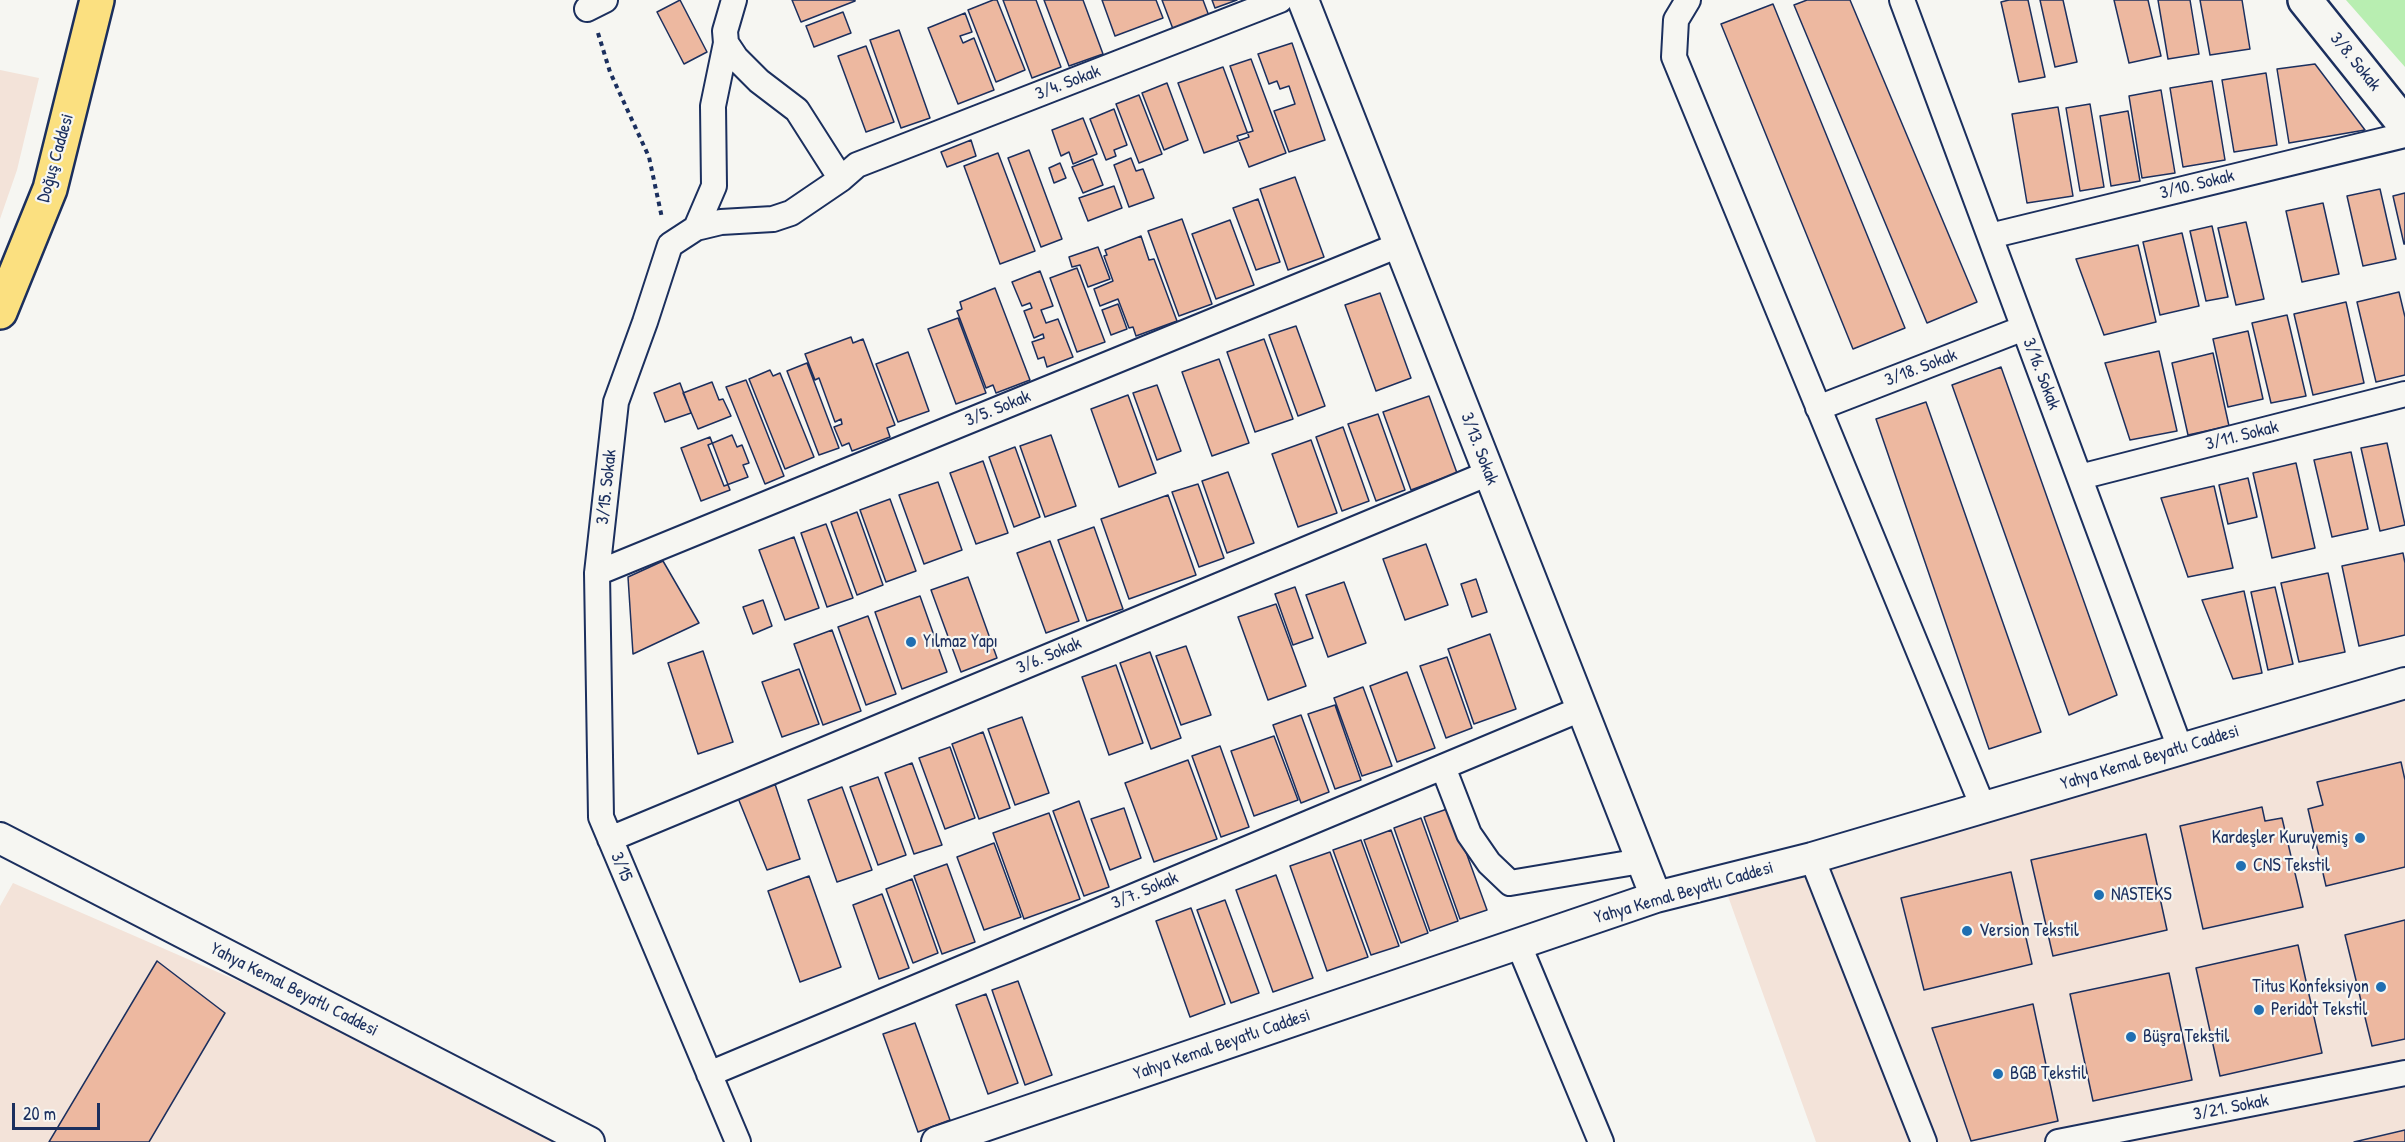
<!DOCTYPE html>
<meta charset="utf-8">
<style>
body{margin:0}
#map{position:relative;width:2405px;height:1142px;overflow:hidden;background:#f6f6f2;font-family:"Patrick Hand",sans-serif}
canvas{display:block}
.scale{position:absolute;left:12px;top:1103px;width:88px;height:27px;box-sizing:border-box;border:3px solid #1b2f5e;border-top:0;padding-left:8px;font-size:18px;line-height:21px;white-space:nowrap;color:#1b2f5e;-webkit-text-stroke:4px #f6f6f2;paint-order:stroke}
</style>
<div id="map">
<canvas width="2405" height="1142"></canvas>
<div class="scale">20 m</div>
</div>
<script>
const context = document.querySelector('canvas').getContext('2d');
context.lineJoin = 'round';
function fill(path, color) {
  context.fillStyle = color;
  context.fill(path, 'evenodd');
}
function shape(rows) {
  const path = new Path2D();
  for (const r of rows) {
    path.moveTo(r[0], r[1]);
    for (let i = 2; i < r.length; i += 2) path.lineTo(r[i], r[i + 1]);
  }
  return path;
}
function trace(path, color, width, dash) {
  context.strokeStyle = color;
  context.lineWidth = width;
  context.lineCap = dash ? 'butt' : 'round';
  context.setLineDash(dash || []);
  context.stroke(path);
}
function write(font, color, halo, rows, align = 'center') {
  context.font = font + ' "Patrick Hand",sans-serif';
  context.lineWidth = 4.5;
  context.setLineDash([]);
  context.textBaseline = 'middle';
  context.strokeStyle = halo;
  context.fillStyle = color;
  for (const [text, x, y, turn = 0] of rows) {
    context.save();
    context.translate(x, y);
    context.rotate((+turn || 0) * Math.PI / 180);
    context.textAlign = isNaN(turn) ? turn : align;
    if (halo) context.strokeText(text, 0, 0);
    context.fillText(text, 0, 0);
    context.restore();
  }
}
const built = shape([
 [0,70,39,78,17,170,0,219],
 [2405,682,2405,1142,1816,1142,1724,885],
 [13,883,608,1142,0,1142,0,906]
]);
const green = shape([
 [2346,0,2405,0,2405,67]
]);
const building = shape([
 [680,0,707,52,684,64,657,12,680,0],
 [792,0,855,0,855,1,801,22,792,0],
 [993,0,997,0,1025,70,996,82,968,10,993,0],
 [1003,0,1036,0,1061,67,1032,78,1003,0],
 [1044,0,1083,0,1103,54,1069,66,1044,0],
 [1102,0,1156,0,1163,18,1115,36,1102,0],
 [1162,0,1203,0,1209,16,1173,29,1162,0],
 [1212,0,1237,0,1215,8,1212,0],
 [1807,0,1850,0,1977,302,1927,323,1794,5,1807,0],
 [2009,0,2028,0,2045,77,2019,82,2001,2,2009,0],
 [2040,0,2063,0,2077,62,2055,67,2040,0],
 [2114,0,2148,0,2161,56,2129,63,2114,0],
 [2158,0,2190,0,2199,54,2168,59,2158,0],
 [2200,0,2242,0,2250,49,2210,55,2200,0],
 [1773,4,1905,328,1853,349,1721,24,1773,4],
 [843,12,851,33,814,47,806,26,843,12],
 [965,13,972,32,960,36,963,43,974,38,994,90,958,104,928,28,965,13],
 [899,30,930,118,901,128,870,40,899,30],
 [1292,43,1325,140,1289,152,1274,111,1295,104,1289,86,1280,89,1277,81,1269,84,1258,54,1292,43],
 [866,46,894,122,866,132,838,56,866,46],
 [1251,59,1286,153,1249,167,1237,136,1253,131,1230,66,1251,59],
 [2315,64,2365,130,2289,143,2277,69,2315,64],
 [1223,67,1249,137,1204,153,1178,83,1223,67],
 [2266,73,2277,145,2234,152,2222,80,2266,73],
 [2212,81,2225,160,2183,167,2170,88,2212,81],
 [1167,83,1188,140,1164,150,1142,93,1167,83],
 [2161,90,2175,173,2142,178,2129,96,2161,90],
 [1139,95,1162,154,1139,163,1116,104,1139,95],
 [2090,104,2104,187,2080,191,2066,108,2090,104],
 [2058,107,2073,196,2027,203,2012,114,2058,107],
 [1114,109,1127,145,1114,150,1116,156,1106,160,1090,119,1114,109],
 [2128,111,2140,181,2111,186,2100,116,2128,111],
 [1083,118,1097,154,1073,164,1069,152,1061,156,1052,130,1083,118],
 [971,140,976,156,947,167,941,152,971,140],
 [1029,150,1062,239,1041,247,1008,158,1029,150],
 [998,153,1035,251,1000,264,964,166,998,153],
 [1131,158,1136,171,1143,169,1154,198,1129,207,1114,165,1131,158],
 [1093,159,1103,185,1083,193,1072,167,1093,159],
 [1060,163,1066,178,1054,183,1049,168,1060,163],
 [1295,177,1324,257,1288,270,1260,189,1295,177],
 [1114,186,1122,208,1088,221,1079,198,1114,186],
 [2380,189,2396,259,2363,266,2347,196,2380,189],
 [2405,193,2405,244,2404,244,2393,196,2405,193],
 [1258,199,1280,262,1256,270,1233,208,1258,199],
 [2323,203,2339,274,2302,282,2286,211,2323,203],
 [1182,219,1212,304,1179,316,1148,231,1182,219],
 [1230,220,1254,285,1216,299,1192,234,1230,220],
 [2246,222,2264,299,2236,305,2218,228,2246,222],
 [2212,226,2228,297,2206,301,2190,231,2212,226],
 [2182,233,2199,306,2160,315,2143,242,2182,233],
 [1141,236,1149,260,1154,259,1177,321,1136,336,1133,327,1129,328,1118,299,1100,306,1094,289,1113,281,1104,256,1107,255,1105,250,1141,236],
 [2138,245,2156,322,2104,335,2076,259,2138,245],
 [1098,247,1110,279,1088,287,1080,265,1072,267,1069,257,1098,247],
 [1077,268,1105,342,1077,352,1050,278,1077,268],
 [1040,271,1053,306,1041,310,1046,323,1058,319,1073,357,1047,367,1044,357,1038,359,1032,342,1044,338,1043,334,1034,338,1024,311,1032,308,1030,303,1022,306,1012,282,1040,271],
 [995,288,1030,380,996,393,993,385,986,388,957,311,962,309,960,302,995,288],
 [2399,292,2405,317,2405,375,2376,382,2357,302,2399,292],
 [1380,293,1411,378,1376,391,1345,305,1380,293],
 [2346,302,2364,383,2313,395,2294,314,2346,302],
 [1118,304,1127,329,1111,335,1102,310,1118,304],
 [2287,315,2306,396,2271,403,2252,323,2287,315],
 [958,318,986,393,956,404,928,329,958,318],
 [1296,326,1325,406,1298,416,1269,335,1296,326],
 [2248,331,2263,399,2228,407,2213,339,2248,331],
 [851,337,853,343,863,339,895,425,887,428,890,437,852,451,849,443,842,446,834,427,842,424,841,419,835,422,819,378,815,380,805,354,851,337],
 [1264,339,1293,419,1255,432,1227,352,1264,339],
 [2159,351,2177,431,2130,440,2105,363,2159,351],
 [908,352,929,411,898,422,876,364,908,352],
 [2213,353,2229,426,2188,435,2172,363,2213,353],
 [1219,359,1249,443,1212,456,1182,372,1219,359],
 [807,363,839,448,819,455,787,371,807,363],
 [2001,367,2117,695,2069,715,1952,385,2001,367],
 [770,370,773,376,780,373,814,457,785,469,749,379,770,370],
 [746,380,784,476,765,484,726,387,746,380],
 [712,382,719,400,723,399,731,416,698,429,683,393,712,382],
 [680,383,691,413,665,422,654,393,680,383],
 [1157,385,1181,451,1157,460,1133,393,1157,385],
 [1128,395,1156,473,1119,487,1091,409,1128,395],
 [1429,396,1457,473,1411,490,1383,412,1429,396],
 [1926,402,2041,732,1989,749,1876,419,1926,402],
 [1378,414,1405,490,1376,501,1348,424,1378,414],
 [1343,427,1369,501,1342,511,1316,437,1343,427],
 [732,435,737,447,742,445,749,463,743,465,748,477,724,486,708,445,732,435],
 [1051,435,1076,506,1045,517,1020,446,1051,435],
 [710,437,730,490,701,501,681,448,710,437],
 [1311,440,1337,513,1298,527,1272,454,1311,440],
 [2387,443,2405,525,2380,531,2361,448,2387,443],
 [1015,447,1040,517,1014,527,989,457,1015,447],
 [2351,452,2368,529,2332,537,2314,460,2351,452],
 [983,461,1008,533,976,544,950,473,983,461],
 [2296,463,2315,548,2272,558,2253,473,2296,463],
 [1228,472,1254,543,1227,553,1202,481,1228,472],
 [2248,478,2257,517,2228,524,2219,485,2248,478],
 [938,482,962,550,924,564,899,495,938,482],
 [1198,484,1224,558,1199,567,1172,492,1198,484],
 [2214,486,2233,568,2188,577,2161,498,2214,486],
 [1168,495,1196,575,1129,599,1101,519,1168,495],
 [890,499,916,571,886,582,860,510,890,499],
 [857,512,883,585,857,595,831,522,857,512],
 [826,524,853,598,827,607,801,533,826,524],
 [1094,527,1123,609,1087,621,1058,540,1094,527],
 [794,537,819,608,785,620,759,550,794,537],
 [1050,541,1079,621,1046,633,1017,553,1050,541],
 [1426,544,1448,605,1405,620,1383,559,1426,544],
 [2403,553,2405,563,2405,635,2359,646,2342,566,2403,553],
 [663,561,699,623,633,654,628,577,663,561],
 [2328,573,2345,652,2299,662,2281,583,2328,573],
 [968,577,997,658,961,672,931,590,968,577],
 [1476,579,1487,612,1472,617,1461,584,1476,579],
 [1344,582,1366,643,1328,657,1306,595,1344,582],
 [1295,587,1313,638,1293,645,1275,594,1295,587],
 [2275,587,2293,664,2268,670,2251,592,2275,587],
 [2244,591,2262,673,2233,679,2202,600,2244,591],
 [920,596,947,672,902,689,875,612,920,596],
 [763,600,772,626,753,634,743,607,763,600],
 [1276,604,1306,686,1268,700,1238,617,1276,604],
 [868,616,896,694,866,705,838,627,868,616],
 [832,630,861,711,823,725,794,644,832,630],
 [1490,634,1516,709,1474,724,1448,649,1490,634],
 [1186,646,1211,715,1181,725,1156,656,1186,646],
 [703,651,733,742,698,754,668,663,703,651],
 [1150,652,1181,738,1151,749,1120,663,1150,652],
 [1447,657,1472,728,1446,738,1420,666,1447,657],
 [1116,665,1143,743,1109,755,1082,677,1116,665],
 [799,669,819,724,782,737,762,682,799,669],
 [1407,672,1435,748,1397,762,1370,686,1407,672],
 [1363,687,1392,766,1362,776,1334,698,1363,687],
 [1335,705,1361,780,1335,789,1308,714,1335,705],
 [1301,715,1329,792,1301,803,1273,725,1301,715],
 [1022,717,1049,793,1015,805,988,729,1022,717],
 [983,732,1010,808,979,819,952,744,983,732],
 [1274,736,1298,800,1254,816,1231,751,1274,736],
 [1220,746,1249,827,1221,837,1192,756,1220,746],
 [950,747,975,818,945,829,919,758,950,747],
 [1188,760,1217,839,1154,862,1125,783,1188,760],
 [2401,762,2405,780,2405,867,2326,886,2308,809,2323,805,2317,782,2401,762],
 [912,763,942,845,914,854,885,773,912,763],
 [878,777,906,855,878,865,850,787,878,777],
 [775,784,800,859,767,870,738,798,775,784],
 [842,787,872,870,837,882,808,800,842,787],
 [1079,801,1109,887,1084,896,1053,811,1079,801],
 [2262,807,2265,821,2282,818,2303,907,2203,929,2180,826,2262,807],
 [1124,808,1141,858,1110,870,1091,819,1124,808],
 [1450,808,1487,910,1460,919,1424,817,1450,808],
 [1049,813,1080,899,1024,919,993,833,1049,813],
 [1421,818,1458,921,1430,931,1394,828,1421,818],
 [1391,830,1428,933,1401,943,1364,840,1391,830],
 [2146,834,2167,930,2053,956,2031,860,2146,834],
 [1361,840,1399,946,1371,955,1333,850,1361,840],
 [994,843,1021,917,984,930,957,857,994,843],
 [1330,852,1368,957,1327,971,1290,866,1330,852],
 [947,864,975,942,942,954,914,876,947,864],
 [2011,872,2032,964,1924,990,1901,898,2011,872],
 [1276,875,1313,978,1273,992,1236,890,1276,875],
 [809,876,841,967,800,982,768,891,809,876],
 [912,879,938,953,913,963,886,889,912,879],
 [882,894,909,968,879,979,853,905,882,894],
 [1225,900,1259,993,1231,1003,1197,910,1225,900],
 [1191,908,1225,1004,1190,1017,1156,921,1191,908],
 [2405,920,2405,1039,2372,1046,2345,935,2405,920],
 [2298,945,2322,1053,2220,1076,2196,968,2298,945],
 [157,961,225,1013,149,1142,49,1142,157,961],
 [2169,973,2192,1080,2093,1101,2070,994,2169,973],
 [1018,981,1052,1075,1025,1085,992,990,1018,981],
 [986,994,1018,1083,988,1094,956,1005,986,994],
 [2033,1004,2058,1121,1971,1141,1932,1028,2033,1004],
 [915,1023,950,1120,918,1132,883,1034,915,1023],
 [2405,1130,2405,1142,2354,1142,2405,1130]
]);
const path = shape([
 [598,33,610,72,649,157,662,218]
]);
const minor = shape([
 [734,0,725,31,726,43,736,58,759,81,797,110,841,179],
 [1688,0,1676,20,1674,57,1983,807],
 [1902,0,2180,748],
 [587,9,605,0],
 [696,228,714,186,713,106,726,43],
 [1990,236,2405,135],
 [1818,408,2024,328],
 [2080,477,2405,394],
 [597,573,1399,245],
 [1443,767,1469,834,1489,863,1510,883,1641,861],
 [610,839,1489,473],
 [1812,858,1924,1142],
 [1518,943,1601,1142],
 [709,1074,1581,709],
 [738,1142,601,817,597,573,616,402,645,322,670,245,696,228,721,222,773,219,791,213,841,179,857,165,1280,0],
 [2058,1142,2405,1073]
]);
const tertiary = shape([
 [1303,0,1656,897],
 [0,838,589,1142],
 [937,1142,1656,897,1812,858,2405,683]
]);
const secondary = shape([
 [2305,0,2405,125]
]);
const primary = shape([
 [0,312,50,189,97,0]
]);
const markers = [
 [911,642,6,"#1f6fb2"],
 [2360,838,6,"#1f6fb2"],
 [2241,866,6,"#1f6fb2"],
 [2099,895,6,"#1f6fb2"],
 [1967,931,6,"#1f6fb2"],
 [2381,987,6,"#1f6fb2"],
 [2259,1010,6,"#1f6fb2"],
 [2131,1037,6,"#1f6fb2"],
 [1998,1074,6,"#1f6fb2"]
];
const streetNames = [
 ["3/8. Sokak",2355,62,51],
 ["3/4. Sokak",1068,83,-21],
 ["Doğuş Caddesi",56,158,-74],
 ["3/10. Sokak",2197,185,-14],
 ["3/18. Sokak",1921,368,-21],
 ["3/16. Sokak",2041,374,69],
 ["3/5. Sokak",998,409,-22],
 ["3/11. Sokak",2242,436,-14],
 ["3/13. Sokak",1479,449,69],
 ["3/15. Sokak",607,487,-84],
 ["3/6. Sokak",1049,656,-23],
 ["Yahya Kemal Beyatlı Caddesi",2150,758,-17],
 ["3/15",621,867,67],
 ["3/7. Sokak",1145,891,-23],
 ["Yahya Kemal Beyatlı Caddesi",1684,893,-16],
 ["Yahya Kemal Beyatlı Caddesi",294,990,27],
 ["Yahya Kemal Beyatlı Caddesi",1222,1045,-19],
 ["3/21. Sokak",2231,1108,-11]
];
const poiNames = [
 ["Yılmaz Yapı",923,642],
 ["Kardeşler Kuruyemiş",2348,838,"right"],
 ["CNS Tekstil",2253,866],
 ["NASTEKS",2111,895],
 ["Version Tekstil",1979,931],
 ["Titus Konfeksiyon",2369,987,"right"],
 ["Peridot Tekstil",2271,1010],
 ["Büşra Tekstil",2143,1037],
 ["BGB Tekstil",2010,1074]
];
fill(built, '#f3e3d9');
fill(green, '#b8eeb1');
fill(building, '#edb8a0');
trace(building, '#1b2f5e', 1.5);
trace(minor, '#1b2f5e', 28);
trace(tertiary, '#1b2f5e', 34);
trace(secondary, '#1b2f5e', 38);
trace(primary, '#1b2f5e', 38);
trace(path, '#1b2f5e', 4, [4.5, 4.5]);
trace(minor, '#f6f6f2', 24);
trace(tertiary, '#f6f6f2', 30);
trace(secondary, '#f6f6f2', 33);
trace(primary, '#fbe080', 33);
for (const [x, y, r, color] of markers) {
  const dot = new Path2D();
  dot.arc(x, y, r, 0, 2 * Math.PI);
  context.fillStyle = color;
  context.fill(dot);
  trace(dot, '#f6f6f2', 2);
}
write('18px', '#1b2f5e', '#f6f6f2', streetNames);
write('18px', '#1b2f5e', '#f6f6f2', poiNames, 'left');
</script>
